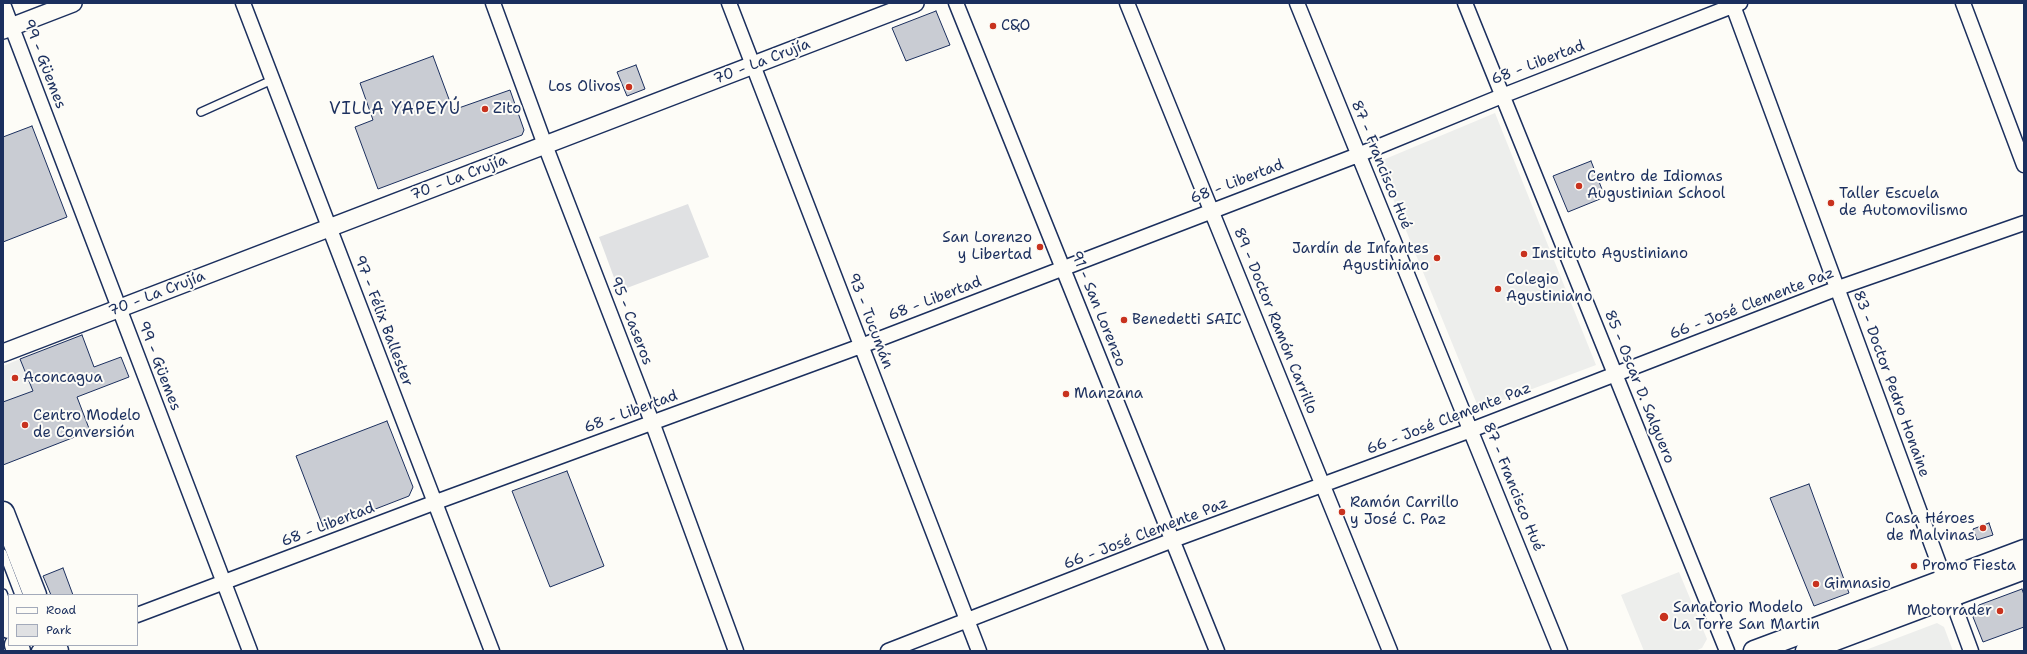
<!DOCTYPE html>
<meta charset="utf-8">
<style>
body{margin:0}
#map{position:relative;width:2027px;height:654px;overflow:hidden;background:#fdfcf7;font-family:"Shantell Sans",sans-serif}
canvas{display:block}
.frame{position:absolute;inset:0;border:4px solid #1b2f5e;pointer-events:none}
.legend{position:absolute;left:8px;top:594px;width:130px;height:52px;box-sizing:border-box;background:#fdfcf7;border:1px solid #a3aaba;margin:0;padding:5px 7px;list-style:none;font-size:12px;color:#1b2f5e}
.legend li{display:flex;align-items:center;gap:8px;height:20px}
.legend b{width:20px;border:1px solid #a3aaba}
</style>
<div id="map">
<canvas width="2027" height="654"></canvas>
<div class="frame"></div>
<ul class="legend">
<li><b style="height:5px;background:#fdfcf7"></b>Road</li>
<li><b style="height:11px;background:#e0e1e3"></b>Park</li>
</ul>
</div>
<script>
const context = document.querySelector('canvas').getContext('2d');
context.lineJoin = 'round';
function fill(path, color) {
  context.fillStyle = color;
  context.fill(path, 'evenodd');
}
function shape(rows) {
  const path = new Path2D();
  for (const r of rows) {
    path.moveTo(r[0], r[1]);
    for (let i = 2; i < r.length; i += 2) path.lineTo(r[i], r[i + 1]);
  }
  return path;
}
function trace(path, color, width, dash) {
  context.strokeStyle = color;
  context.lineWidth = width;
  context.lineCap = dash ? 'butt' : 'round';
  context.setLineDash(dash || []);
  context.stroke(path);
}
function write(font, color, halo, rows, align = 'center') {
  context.font = font + ' "Shantell Sans",sans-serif';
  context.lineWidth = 4;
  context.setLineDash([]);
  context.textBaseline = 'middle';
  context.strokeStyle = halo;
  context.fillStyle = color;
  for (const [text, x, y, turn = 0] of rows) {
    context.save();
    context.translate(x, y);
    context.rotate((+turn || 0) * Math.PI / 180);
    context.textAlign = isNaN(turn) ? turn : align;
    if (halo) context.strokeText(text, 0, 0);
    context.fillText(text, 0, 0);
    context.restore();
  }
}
const built = shape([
 [1495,113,1596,365,1479,409,1378,162],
 [20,359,33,391,3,402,3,366],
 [1679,572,1707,639,1702,648,1695,651,1644,651,1621,595],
 [1937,623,1944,627,1953,651,1863,651]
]);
const green = shape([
 [688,204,709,257,619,291,599,237]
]);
const building = shape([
 [936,11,950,45,906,61,892,28,936,11],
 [433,56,453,110,510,90,524,130,522,135,378,189,355,127,373,120,360,83,433,56],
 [636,65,645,89,627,96,617,72,636,65],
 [32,126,67,217,3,242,3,137,32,126],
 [1591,161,1605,197,1568,212,1553,176,1591,161],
 [82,335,94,367,121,357,129,377,77,397,90,431,3,465,3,402,33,391,20,359,82,335],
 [387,421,413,487,409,496,324,529,296,456,387,421],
 [567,471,604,566,550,587,512,491,567,471],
 [1809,484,1849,593,1814,606,1770,498,1809,484],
 [1989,523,1993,535,1977,540,1973,529,1989,523],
 [63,568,73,595,51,595,43,576,63,568],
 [2022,589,2024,595,2024,627,1983,642,1973,617,1979,605,2022,589]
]);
const service = shape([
 [201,112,272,80],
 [3,553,19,595],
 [3,593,9,608]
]);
const minor = shape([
 [243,3,492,651],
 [493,3,545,145,652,422,736,651],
 [729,3,979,651],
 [956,3,1217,651],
 [1127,3,1390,651],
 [1297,3,1560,651],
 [1465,3,1727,651],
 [1732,3,1971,651],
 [1963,3,2024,165],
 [3,4,250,651],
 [137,615,436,502,861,346,1358,155,1502,96,1740,3],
 [39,651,55,645],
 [888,651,1173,540,1471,430,1838,288,2024,223]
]);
const tertiary = shape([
 [3,30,73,3],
 [3,353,915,3]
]);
const secondary = shape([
 [1754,651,2024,550],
 [1806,651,2024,569]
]);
const primary = shape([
 [3,513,35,595],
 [3,612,9,627],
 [16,645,19,651],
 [54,645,57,651]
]);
const markers = [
 [993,26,4,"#c8321e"],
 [629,87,4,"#c8321e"],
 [485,109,4,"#c8321e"],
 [1579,186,4,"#c8321e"],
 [1831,203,4,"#c8321e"],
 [1040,247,4,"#c8321e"],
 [1524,254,4,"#c8321e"],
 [1437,258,4,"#c8321e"],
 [1498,289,4,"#c8321e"],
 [1124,320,4,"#c8321e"],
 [15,378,4,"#c8321e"],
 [1066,394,4,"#c8321e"],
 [25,425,4,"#c8321e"],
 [1342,512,4,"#c8321e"],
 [1983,528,4,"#c8321e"],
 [1914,566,4,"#c8321e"],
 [1816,584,4,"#c8321e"],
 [2000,611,4,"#c8321e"],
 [1664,617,5,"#c8321e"]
];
const poiNames = [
 ["C&O",1001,26],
 ["Los Olivos",621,87,"right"],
 ["Zito",493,109],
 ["Centro de Idiomas",1587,177],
 ["Augustinian School",1587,194],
 ["Taller Escuela",1839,194],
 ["de Automovilismo",1839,211],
 ["San Lorenzo",1032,238,"right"],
 ["y Libertad",1032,255,"right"],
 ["Jardín de Infantes",1429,249,"right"],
 ["Agustiniano",1429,266,"right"],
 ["Instituto Agustiniano",1532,254],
 ["Colegio",1506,280],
 ["Agustiniano",1506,297],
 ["Benedetti SAIC",1132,320],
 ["Aconcagua",23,378],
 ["Manzana",1074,394],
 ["Centro Modelo",33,416],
 ["de Conversión",33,433],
 ["Ramón Carrillo",1350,503],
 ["y José C. Paz",1350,520],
 ["Casa Héroes",1975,519,"right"],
 ["de Malvinas",1975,536,"right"],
 ["Promo Fiesta",1922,566],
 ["Gimnasio",1824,584],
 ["Sanatorio Modelo",1673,608],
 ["La Torre San Martin",1673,625],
 ["Motorrader",1992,611,"right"]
];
const streetNames = [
 ["70 - La Crujía",762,62,-21],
 ["68 - Libertad",1538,63,-21],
 ["99 - Güemes",44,64,69],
 ["87 - Francisco Hué",1381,165,68],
 ["70 - La Crujía",459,178,-21],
 ["68 - Libertad",1237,182,-21],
 ["70 - La Crujía",157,294,-21],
 ["68 - Libertad",935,299,-21],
 ["66 - José Clemente Paz",1752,304,-21],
 ["91 - San Lorenzo",1098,309,68],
 ["97 - Félix Ballester",383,321,69],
 ["95 - Caseros",631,321,69],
 ["93 - Tucumán",870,321,69],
 ["89 - Doctor Ramón Carrillo",1275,321,68],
 ["99 - Güemes",159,366,69],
 ["83 - Doctor Pedro Honaine",1891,384,70],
 ["85 - Oscar D. Salguero",1639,387,68],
 ["68 - Libertad",631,412,-20],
 ["66 - José Clemente Paz",1449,419,-21],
 ["87 - Francisco Hué",1513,487,68],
 ["68 - Libertad",328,525,-21],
 ["66 - José Clemente Paz",1146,534,-21]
];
const quarterNames = [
 ["VILLA YAPEYÚ",395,110]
];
fill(built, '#edeeec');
fill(green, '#e0e1e3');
fill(building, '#c9ccd3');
trace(building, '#1b2f5e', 1);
trace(service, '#1b2f5e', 10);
trace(minor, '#1b2f5e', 17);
trace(tertiary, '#1b2f5e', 20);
trace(secondary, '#1b2f5e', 23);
trace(primary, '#1b2f5e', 25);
trace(service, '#fdfcf7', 7);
trace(minor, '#fdfcf7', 14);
trace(tertiary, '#fdfcf7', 17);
trace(secondary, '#fdfcf7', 20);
trace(primary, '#fdfcf7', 22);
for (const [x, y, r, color] of markers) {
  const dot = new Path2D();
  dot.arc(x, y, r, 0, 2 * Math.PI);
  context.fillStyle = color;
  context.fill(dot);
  trace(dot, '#fdfcf7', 1.5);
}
write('15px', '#1b2f5e', '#fdfcf7', poiNames, 'left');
write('15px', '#1b2f5e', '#fdfcf7', streetNames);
context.letterSpacing = '1px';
write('17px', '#1b2f5e', '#fdfcf7', quarterNames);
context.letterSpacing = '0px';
</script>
